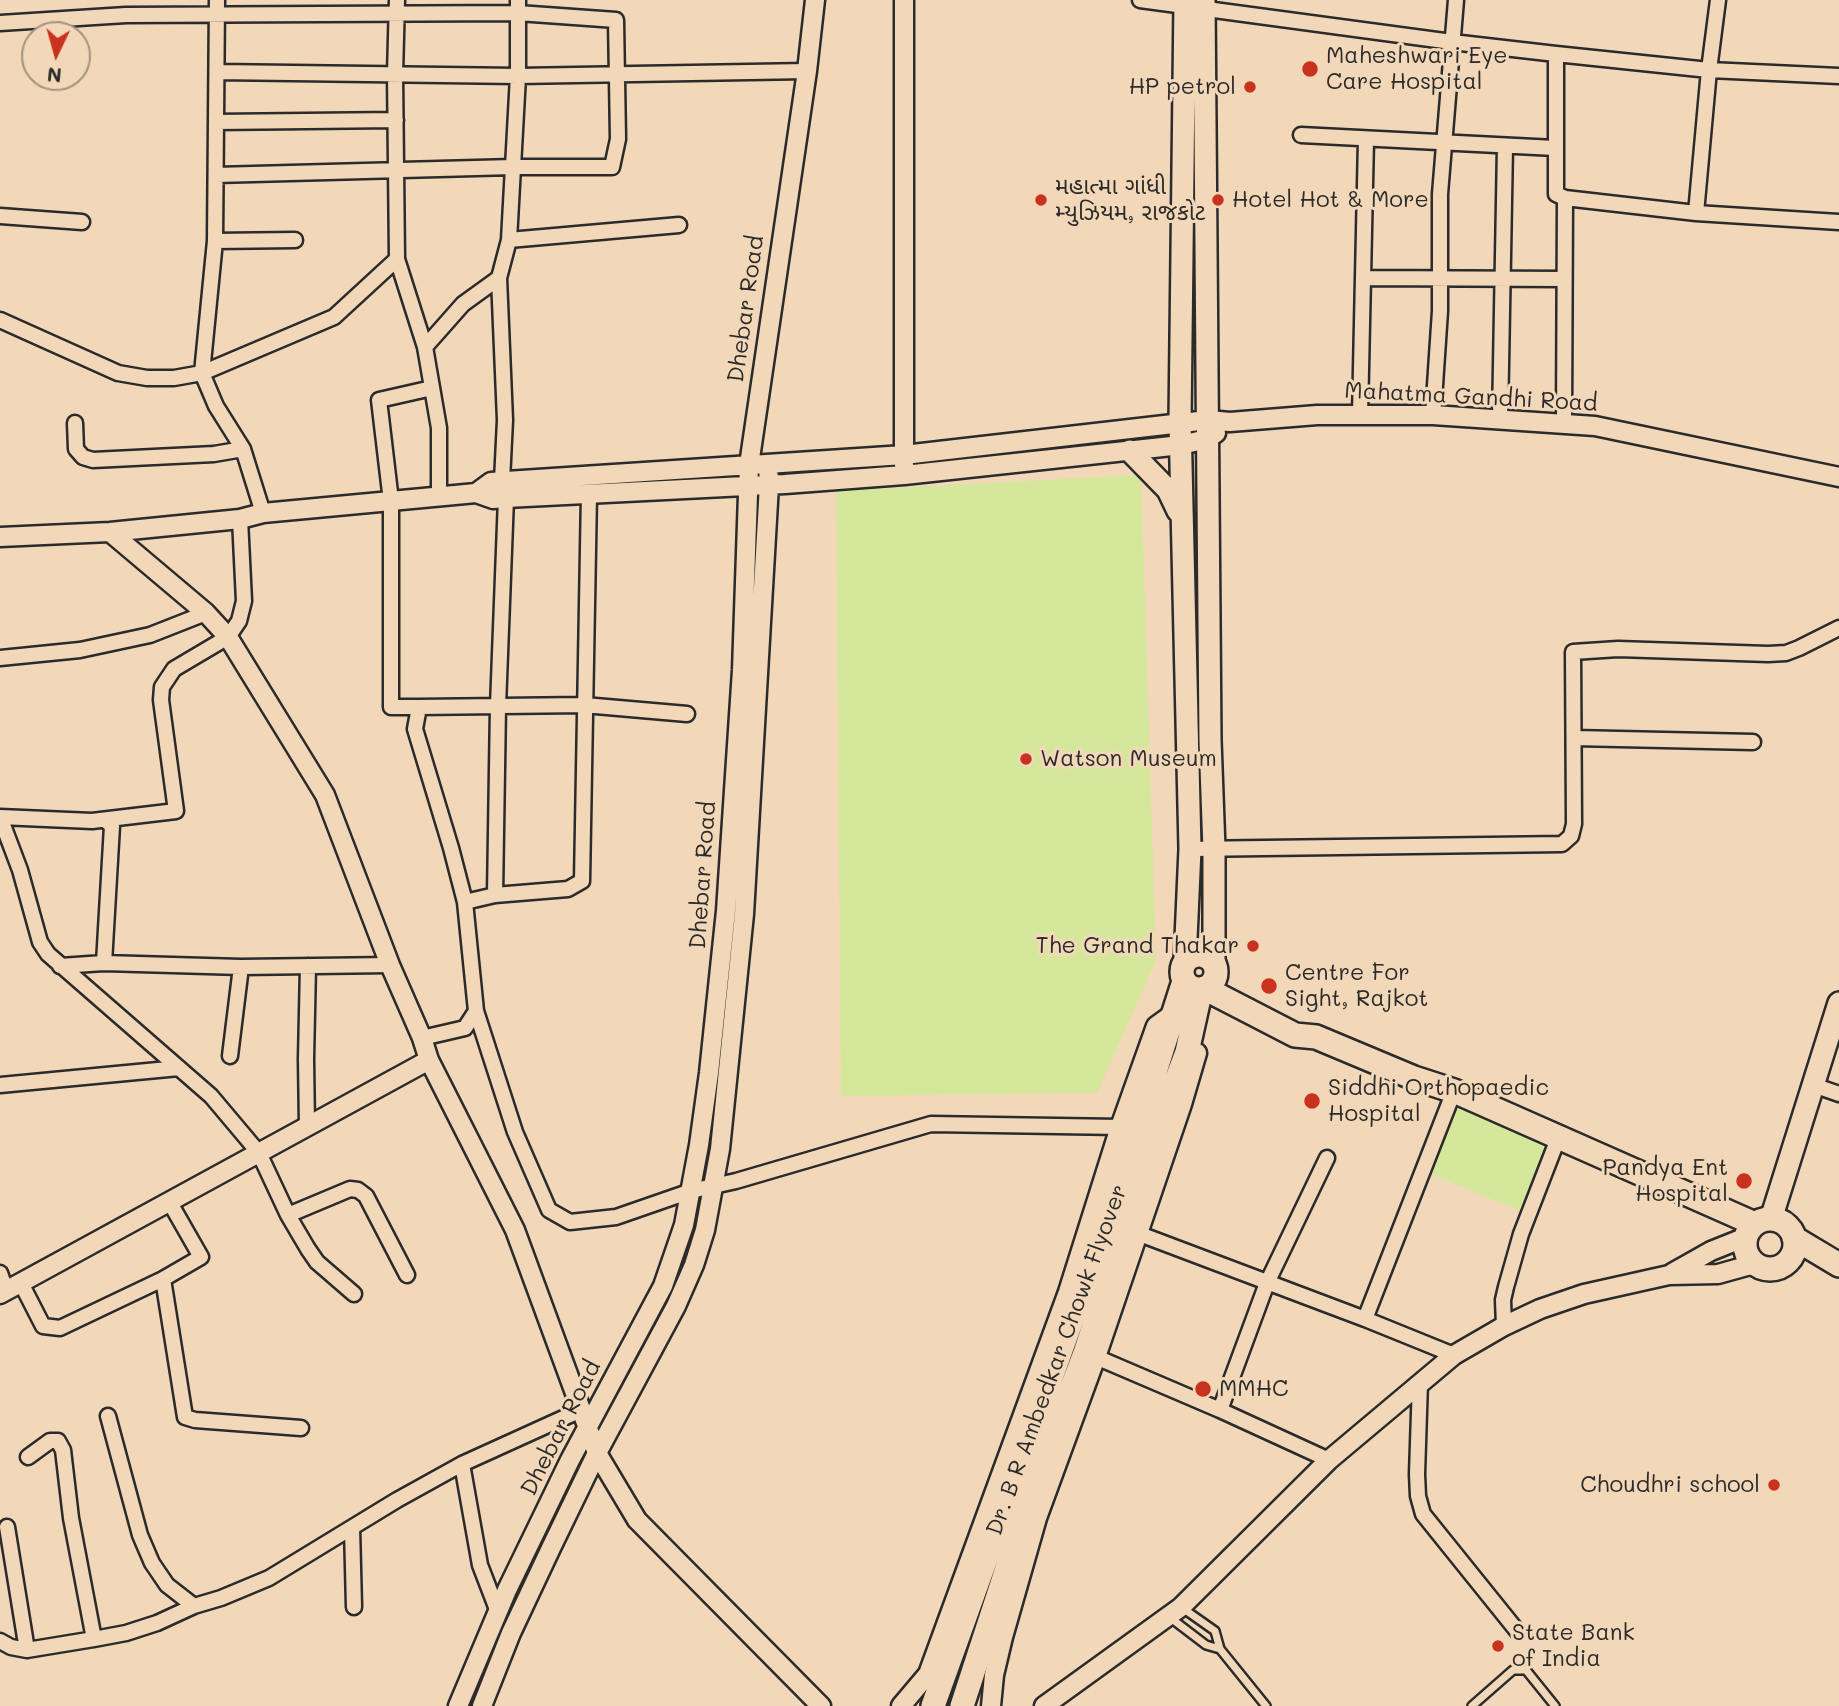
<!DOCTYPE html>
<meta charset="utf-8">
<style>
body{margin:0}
#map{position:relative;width:1839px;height:1706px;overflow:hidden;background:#f2d8b9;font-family:Mali,sans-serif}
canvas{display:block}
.north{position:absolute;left:21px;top:21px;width:70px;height:70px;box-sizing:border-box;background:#f2d8b9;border:2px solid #a29380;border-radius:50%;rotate:185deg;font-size:19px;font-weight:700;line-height:28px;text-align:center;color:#2b2b2b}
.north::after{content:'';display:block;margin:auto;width:24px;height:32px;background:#c8321e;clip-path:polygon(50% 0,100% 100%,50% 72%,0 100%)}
</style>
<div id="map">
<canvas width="1839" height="1706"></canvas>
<div class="north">N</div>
</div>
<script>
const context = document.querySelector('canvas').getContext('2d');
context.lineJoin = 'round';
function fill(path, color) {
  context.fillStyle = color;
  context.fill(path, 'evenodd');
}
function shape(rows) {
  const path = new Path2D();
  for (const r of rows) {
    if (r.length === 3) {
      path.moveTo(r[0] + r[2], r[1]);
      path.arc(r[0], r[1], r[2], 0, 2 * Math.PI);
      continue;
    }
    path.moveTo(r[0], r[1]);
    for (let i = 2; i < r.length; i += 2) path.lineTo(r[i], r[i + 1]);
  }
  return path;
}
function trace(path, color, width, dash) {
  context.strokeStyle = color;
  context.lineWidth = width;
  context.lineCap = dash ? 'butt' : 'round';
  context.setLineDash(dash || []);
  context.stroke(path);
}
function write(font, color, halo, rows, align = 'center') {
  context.font = font + ' Mali,"Noto Sans Gujarati",sans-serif';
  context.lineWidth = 6;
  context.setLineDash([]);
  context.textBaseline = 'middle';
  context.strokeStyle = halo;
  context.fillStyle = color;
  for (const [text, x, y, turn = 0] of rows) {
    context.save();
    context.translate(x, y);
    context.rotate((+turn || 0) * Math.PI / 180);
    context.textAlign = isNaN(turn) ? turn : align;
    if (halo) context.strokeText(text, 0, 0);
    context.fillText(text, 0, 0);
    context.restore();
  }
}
const green = shape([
 [1141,475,1156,960,1097,1093,841,1096,836,491],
 [1454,1091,1559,1136,1526,1213,1423,1171]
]);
const service = shape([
 [1181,1607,1215,1631,1220,1649,1266,1706],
 [1168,1616,1206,1645,1220,1649],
 [1472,1706,1513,1670,1526,1670,1555,1706]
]);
const minor = shape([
 [217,0,215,241,202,373,216,406,243,449,263,513],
 [1140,0,1452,42,1556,54,1709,70,1839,76],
 [0,23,126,15,518,13,616,20,618,139,612,167,513,167,216,175],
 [1556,54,1556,194,1565,198,1696,213,1839,222],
 [217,72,518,76,807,71],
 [216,122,396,120],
 [1301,135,1555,148],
 [1696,213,1709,70,1718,0],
 [0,216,82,222],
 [509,240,679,225],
 [215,241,295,240],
 [397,259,425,347,439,428,439,496],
 [1363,278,1564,279],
 [0,320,118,373,147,378,174,378,202,373,334,317,397,259,395,74,397,0],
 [425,347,463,304,499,278],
 [1360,415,1366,139],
 [1433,415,1440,311,1440,194,1456,0],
 [1500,420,1505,146],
 [75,423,76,449,83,457,93,460,214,454,243,449],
 [1564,424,1565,198],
 [502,481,505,420,499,278,509,240,518,76,518,0],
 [0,658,80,650,150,635,206,613],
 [419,707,391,707,391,501,379,400,432,388],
 [1574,738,1753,742],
 [0,817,20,870,40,942,48,954,211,1096,259,1153,288,1215,308,1249,317,1262,354,1294],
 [0,817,92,821,176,811,161,700,162,687,174,669,228,637,239,621,244,601,240,519],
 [1190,849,1562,844,1571,836,1574,824,1573,652,1618,649,1768,654,1786,653,1799,648,1839,628],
 [495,895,498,706,506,498],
 [465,902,495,895,568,889,582,881,589,494],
 [104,963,112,826,105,820],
 [60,966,104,963,241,967,390,965],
 [476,1011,515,1132,549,1210,570,1222,616,1217,691,1191,736,1181,931,1124,1120,1127],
 [422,1038,465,1028,476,1011,465,902,451,848,415,729,419,707,584,705,687,714],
 [230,1056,241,967],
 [0,1085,179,1068],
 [1813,1085,1839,1094],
 [307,1127,306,1059,308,966],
 [288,1215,350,1189,358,1190,366,1196,407,1275],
 [1137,1233,1365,1319,1454,1355],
 [0,1273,6,1290],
 [163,1279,185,1417,195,1420,301,1428],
 [21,1283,43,1326,60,1328,163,1279,201,1257,169,1201],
 [1365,1319,1454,1091],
 [1504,1326,1503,1300,1506,1287,1521,1234,1559,1136],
 [1096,1357,1220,1410,1329,1460],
 [1420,1382,1417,1474,1418,1496,1423,1514,1518,1632],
 [1220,1410,1267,1283,1327,1158],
 [108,1416,140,1535,152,1563,167,1585,194,1606,221,1598,269,1578,397,1500,462,1464,581,1410],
 [28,1457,50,1441,58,1441,63,1450,71,1518,94,1639],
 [462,1464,480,1565,498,1612],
 [7,1527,27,1650],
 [352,1528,354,1607],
 [0,1641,11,1647,27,1650,94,1639,126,1633,157,1623,194,1606]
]);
const tertiary = shape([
 [904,0,904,465],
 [476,493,491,482,904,455,1208,420,1230,422,1317,415,1433,415,1595,426,1839,477],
 [110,532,206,613,228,637,325,795,390,965,422,1038,429,1060,515,1230,597,1453,637,1520,821,1706],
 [0,537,110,532,240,519,263,513,476,493,493,499,506,498,785,484,904,475,1181,445,1207,439,1216,433],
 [1672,1273,1711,1251,1746,1237],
 [0,1294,429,1060],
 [458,1706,507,1590,570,1460,663,1286,684,1225,699,1145,709,1073,726,911,742,670,749,465,807,71,815,0],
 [482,1706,511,1633,551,1548,597,1453,676,1306,694,1265,705,1230,720,1149,744,914,769,485,768,464],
 [901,1706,928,1674,1068,1292,1120,1127,1156,1026,1174,1013],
 [991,1706,994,1675,1003,1637,1037,1518,1096,1357,1182,1104,1197,1053],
 [1044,1706,1181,1607,1329,1460,1454,1355,1504,1326,1540,1309,1584,1294,1669,1275,1718,1274,1754,1264]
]);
const secondary = shape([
 [1185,0,1180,422,1190,849,1185,961],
 [1204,0,1210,740,1214,849,1214,963],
 [1130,451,1168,490,1178,511],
 [1771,1219,1839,1003]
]);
const primary = shape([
 [1199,972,17],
 [1204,988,1295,1035,1316,1037,1414,1078,1454,1091,1755,1224],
 [1770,1244,25],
 [1794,1238,1839,1265],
 [933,1706,1108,1219,1184,981],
 [962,1706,1030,1498,1085,1353,1170,1097,1187,1052,1201,989]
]);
const markers = [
 [1310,69,9,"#c8321e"],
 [1250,87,7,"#c8321e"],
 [1041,200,7,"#c8321e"],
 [1218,200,7,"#c8321e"],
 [1026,759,7,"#c8321e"],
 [1253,946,7,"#c8321e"],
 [1269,986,9,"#c8321e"],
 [1312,1101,9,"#c8321e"],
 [1744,1181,9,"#c8321e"],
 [1203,1389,9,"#c8321e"],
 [1774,1485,7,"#c8321e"],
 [1498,1646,7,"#c8321e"]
];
const poiNames = [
 ["Maheshwari Eye",1326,56],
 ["Care Hospital",1326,82],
 ["HP petrol",1236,87,"right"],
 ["મહાત્મા ગાંધી",1055,187],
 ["મ્યુઝિયમ, રાજકોટ",1055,213],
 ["Hotel Hot & More",1232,200],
 ["Watson Museum",1040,759],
 ["The Grand Thakar",1239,946,"right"],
 ["Centre For",1285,973],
 ["Sight, Rajkot",1285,999],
 ["Siddhi Orthopaedic",1328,1088],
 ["Hospital",1328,1114],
 ["Pandya Ent",1728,1168,"right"],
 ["Hospital",1728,1194,"right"],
 ["MMHC",1219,1389],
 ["Choudhri school",1760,1485,"right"],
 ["State Bank",1512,1633],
 ["of India",1512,1659]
];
const streetNames = [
 ["Dhebar Road",746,309,-82],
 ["Mahatma Gandhi Road",1471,397,3],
 ["Dhebar Road",703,875,-86],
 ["Dr. B R Ambedkar Chowk Flyover",1057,1360,-70],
 ["Dhebar Road",561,1428,-63]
];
fill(green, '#d5e79a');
trace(service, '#2b2b2b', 12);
trace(minor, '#2b2b2b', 19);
trace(tertiary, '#2b2b2b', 23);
trace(secondary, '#2b2b2b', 26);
trace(primary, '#2b2b2b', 28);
trace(service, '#f2d8b9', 7);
trace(minor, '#f2d8b9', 14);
trace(tertiary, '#f2d8b9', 18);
trace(secondary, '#f2d8b9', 21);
trace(primary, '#f2d8b9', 23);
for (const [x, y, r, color] of markers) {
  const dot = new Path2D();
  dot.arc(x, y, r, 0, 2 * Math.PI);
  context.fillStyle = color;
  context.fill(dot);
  trace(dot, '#f2d8b9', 2.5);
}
write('23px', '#2b2b2b', '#f2d8b9', poiNames, 'left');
write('23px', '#2b2b2b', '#f2d8b9', streetNames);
</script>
